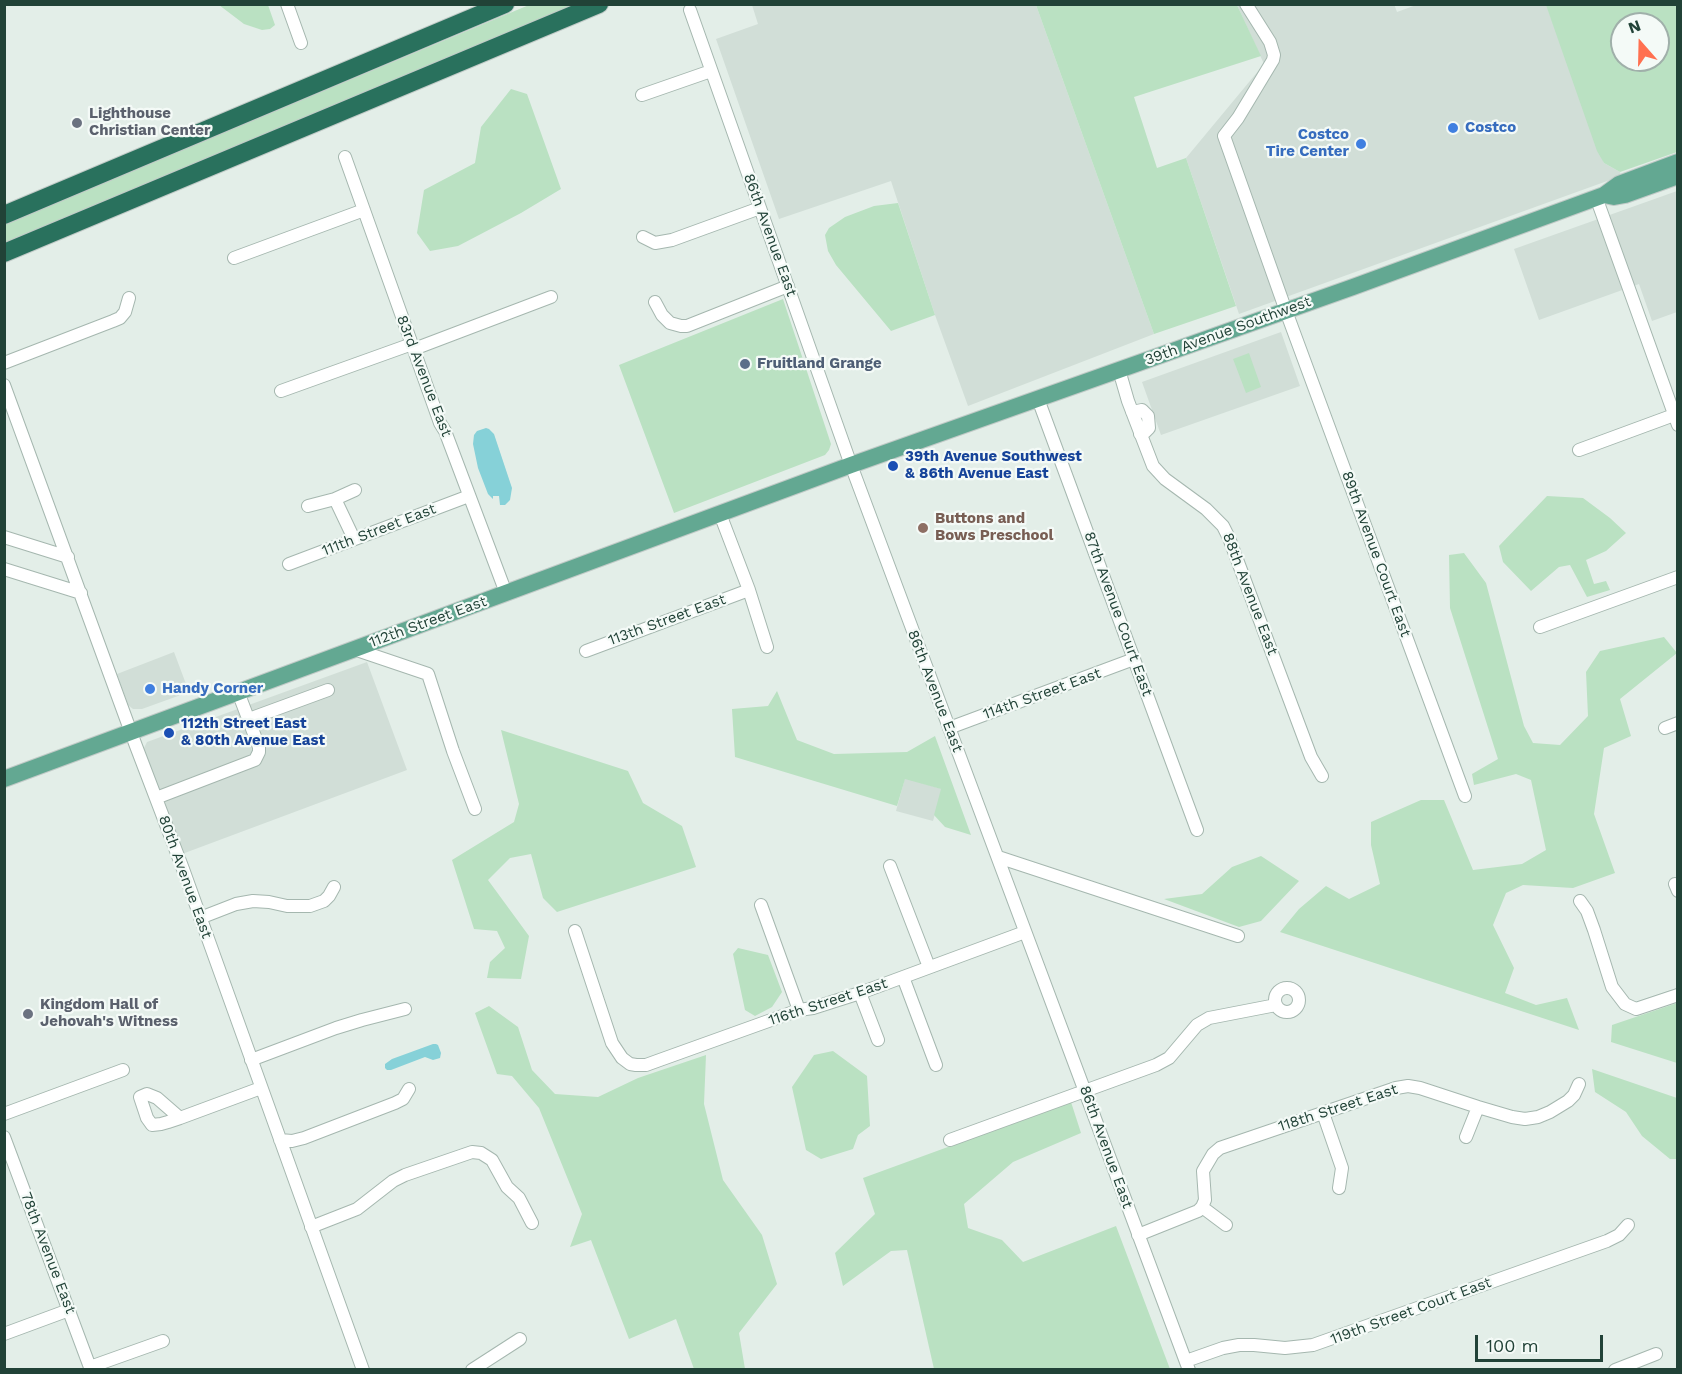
<!DOCTYPE html>
<style>
body{margin:0}
#map{position:relative;width:1682px;height:1374px;overflow:hidden;background:#e3eee8;font-family:"Work Sans",sans-serif}
canvas{display:block}
.frame{position:absolute;inset:0;border:6px solid #214237;pointer-events:none}
.north{position:absolute;left:1610px;top:12px;width:60px;height:60px;box-sizing:border-box;background:#f4faf7;border:2px solid #a0b0aa;border-radius:50%;rotate:340deg;font-size:16px;font-weight:700;line-height:24px;text-align:center;color:#214237}
.north::after{content:'';display:block;margin:auto;width:21px;height:27px;background:#ff7050;clip-path:polygon(50% 0,100% 100%,50% 72%,0 100%)}
.scale{position:absolute;left:1475px;top:1335px;width:128px;height:27px;box-sizing:border-box;border:3px solid #214237;border-top:0;padding-left:8px;font-size:18px;line-height:21px;white-space:nowrap;color:#214237;-webkit-text-stroke:4px #f4faf7;paint-order:stroke}
</style>
<div id="map">
<canvas width="1682" height="1374"></canvas>
<div class="frame"></div>
<div class="north">N</div>
<div class="scale">100 m</div>
</div>
<script>
const context = document.querySelector('canvas').getContext('2d');
context.lineJoin = 'round';
function fill(path, color) {
  context.fillStyle = color;
  context.fill(path, 'evenodd');
}
function shape(rows) {
  const path = new Path2D();
  for (const r of rows) {
    if (r.length === 3) {
      path.moveTo(r[0] + r[2], r[1]);
      path.arc(r[0], r[1], r[2], 0, 2 * Math.PI);
      continue;
    }
    path.moveTo(r[0], r[1]);
    for (let i = 2; i < r.length; i += 2) path.lineTo(r[i], r[i + 1]);
  }
  return path;
}
function trace(path, color, width, dash) {
  context.strokeStyle = color;
  context.lineWidth = width;
  context.lineCap = dash ? 'butt' : 'round';
  context.setLineDash(dash || []);
  context.stroke(path);
}
function write(font, color, halo, rows, align = 'center') {
  context.font = font + ' "Work Sans",sans-serif';
  context.lineWidth = 4.5;
  context.setLineDash([]);
  context.textBaseline = 'middle';
  context.strokeStyle = halo;
  context.fillStyle = color;
  for (const [text, x, y, turn = 0] of rows) {
    context.save();
    context.translate(x, y);
    context.rotate((+turn || 0) * Math.PI / 180);
    context.textAlign = isNaN(turn) ? turn : align;
    if (halo) context.strokeText(text, 0, 0);
    context.fillText(text, 0, 0);
    context.restore();
  }
}
const built = shape([
 [1394,4,1397,12,1419,4,1546,4,1604,163,1620,172,1621,176,1239,314,1186,158,1264,64,1237,5],
 [752,5,1036,5,1154,334,968,406,935,315,891,181,779,219,716,39,758,24],
 [1677,191,1677,312,1652,321,1639,284,1539,320,1514,249],
 [1281,332,1300,386,1161,435,1142,382],
 [174,652,189,692,142,709,133,709,128,705,117,674],
 [367,662,407,770,182,854,143,750,147,742],
 [905,778,942,789,933,821,896,811]
]);
const green = shape([
 [219,5,268,5,275,25,270,29,262,30,244,24],
 [529,5,576,5,5,245,5,224],
 [1036,5,1237,5,1261,56,1134,97,1157,168,1186,158,1236,306,1154,334],
 [1546,5,1677,5,1677,152,1620,172,1604,163,1597,151],
 [1622,24,1658,24,1658,60,1622,60],
 [511,89,527,94,561,189,521,213,458,246,430,251,417,233,424,190,475,163,481,127],
 [898,203,935,315,891,331,836,265,828,251,825,235,829,228,845,217,874,206],
 [783,299,831,444,829,450,825,455,674,513,619,365],
 [1249,353,1261,387,1246,393,1233,359],
 [1547,496,1583,498,1610,518,1626,533,1606,551,1586,560,1594,584,1606,581,1610,590,1587,597,1570,565,1559,567,1531,591,1503,562,1499,546],
 [1464,553,1486,583,1524,726,1533,743,1560,745,1588,716,1586,672,1600,651,1664,637,1677,653,1620,699,1631,736,1604,748,1594,814,1615,873,1573,888,1523,885,1506,893,1493,925,1514,968,1505,993,1536,1005,1567,998,1579,1030,1280,932,1299,909,1326,886,1349,899,1380,884,1371,845,1371,822,1421,800,1444,800,1473,870,1522,864,1546,850,1531,780,1516,774,1474,785,1472,774,1498,759,1450,608,1449,555],
 [777,691,797,740,834,754,907,752,935,736,971,835,945,827,934,815,941,789,905,779,897,806,735,757,732,709,768,706],
 [501,730,628,771,643,803,682,826,696,867,557,912,543,898,531,854,510,858,488,880,529,936,521,979,487,978,490,962,505,948,497,931,474,929,452,860,514,822,519,804],
 [1261,856,1299,881,1261,921,1239,927,1164,899,1202,894,1232,867],
 [738,948,768,955,782,992,772,1007,755,1016,745,1010,733,954],
 [1677,1003,1677,1063,1611,1042,1612,1025],
 [489,1006,518,1027,532,1070,555,1094,598,1097,638,1078,706,1055,704,1104,723,1180,762,1235,777,1284,739,1333,745,1369,694,1369,676,1319,629,1339,591,1240,570,1247,582,1214,539,1108,512,1076,497,1074,475,1013],
 [833,1051,867,1076,870,1126,858,1135,853,1149,821,1159,806,1150,792,1087,814,1055],
 [1592,1069,1677,1098,1677,1159,1670,1159,1642,1136,1626,1112,1595,1092],
 [1071,1102,1081,1133,1013,1162,964,1204,968,1228,1002,1240,1023,1262,1116,1226,1170,1369,934,1369,907,1250,891,1251,843,1286,835,1253,875,1214,863,1178]
]);
const water = shape([
 [486,428,489,429,494,434,512,488,510,500,505,505,500,505,499,496,493,496,493,499,488,494,478,468,473,444,474,435,477,431],
 [433,1044,436,1044,438,1045,441,1053,440,1058,433,1060,425,1057,391,1070,387,1070,385,1068,385,1064,392,1059]
]);
const minor = shape([
 [287,4,301,43],
 [1246,4,1270,42,1274,55,1273,60,1238,118,1224,136,1286,311,1465,796],
 [690,10,851,465,1189,1370],
 [642,95,711,71],
 [345,157,440,423,445,431,506,593],
 [1596,197,1678,425],
 [643,237,655,243,672,240,760,208],
 [234,258,364,210],
 [655,302,662,315,670,323,681,326,687,326,788,286],
 [414,349,551,297],
 [4,363,113,321,120,318,125,312,129,298],
 [1119,370,1128,401,1153,466,1165,479,1206,509,1223,526,1229,538,1311,757,1322,776],
 [4,385,136,746,183,869,363,1370],
 [281,391,412,344],
 [1038,399,1197,830],
 [1132,412,1142,410,1148,416,1149,428,1145,432,1140,434],
 [1579,450,1674,415],
 [308,506,335,499],
 [720,514,749,590,767,647],
 [4,537,68,557],
 [354,539,335,499,355,490],
 [289,564,469,496],
 [4,569,81,593],
 [1540,627,1678,577],
 [354,649,428,674,453,751,475,809],
 [586,651,749,590],
 [249,719,328,690],
 [949,728,1134,659],
 [1665,728,1678,723],
 [156,798,255,760,259,752,259,747,238,692],
 [998,857,1238,936],
 [890,866,929,967],
 [1675,884,1678,891],
 [1580,901,1587,911,1594,930,1612,987,1625,1004,1636,1009,1678,995],
 [761,905,799,1010],
 [200,918,236,904,253,901,269,902,287,906,310,906,324,901,329,896,334,887],
 [575,931,612,1043,622,1058,630,1064,636,1065,646,1065,657,1061,799,1010,813,1008,860,993,1025,932],
 [903,977,936,1065],
 [1287,1000,12],
 [860,993,878,1040],
 [251,1060,336,1028,362,1020,405,1009],
 [1323,1113,1342,1168,1339,1188],
 [4,1114,123,1070],
 [180,1118,157,1098,147,1094,140,1097,147,1118,152,1125,161,1124,168,1122,180,1118,261,1088],
 [4,1137,91,1370],
 [1466,1137,1478,1107],
 [280,1140,292,1141,304,1138,395,1103,403,1099,409,1089],
 [950,1140,1156,1065,1169,1058,1197,1025,1209,1018,1276,1005],
 [1202,1207,1205,1200,1203,1171,1213,1154,1220,1148,1396,1088,1408,1086,1420,1088,1478,1107,1512,1117,1525,1119,1538,1117,1550,1112,1568,1101,1574,1095,1579,1084],
 [1202,1207,1226,1225],
 [311,1227,357,1209,393,1181,405,1175,472,1152,481,1153,492,1160,507,1187,519,1198,532,1223],
 [1138,1235,1198,1211,1202,1207],
 [4,1334,69,1310],
 [1186,1361,1223,1348,1239,1345,1254,1345,1285,1348,1313,1345,1607,1241,1619,1235,1628,1225],
 [90,1367,163,1341],
 [472,1370,520,1339],
 [1615,1370,1656,1354]
]);
const major = shape([
 [1604,195,1614,197,1625,195,1678,176],
 [4,779,851,465,1353,287,1604,195,1619,184,1678,162]
]);
const highway = shape([
 [4,215,505,4],
 [4,253,599,4]
]);
const markers = [
 [77,123,6,"#6b7280"],
 [1453,128,6,"#3f7fe0"],
 [1361,144,6,"#3f7fe0"],
 [745,364,6,"#5c6f8a"],
 [893,466,6,"#1a4fb4"],
 [923,528,6,"#8d6e63"],
 [150,689,6,"#3f7fe0"],
 [169,733,6,"#1a4fb4"],
 [28,1014,6,"#6b7280"]
];
const worshipNames = [
 ["Lighthouse",89,114],
 ["Christian Center",89,131],
 ["Kingdom Hall of",40,1005],
 ["Jehovah's Witness",40,1022]
];
const shopNames = [
 ["Costco",1465,128],
 ["Costco",1349,135,"right"],
 ["Tire Center",1349,152,"right"],
 ["Handy Corner",162,689]
];
const streetNames = [
 ["86th Avenue East",770,235,70],
 ["39th Avenue Southwest",1228,331,-20],
 ["83rd Avenue East",424,376,69],
 ["111th Street East",379,530,-21],
 ["89th Avenue Court East",1376,554,70],
 ["88th Avenue East",1250,594,69],
 ["87th Avenue Court East",1118,614,70],
 ["113th Street East",667,620,-20],
 ["112th Street East",428,622,-20],
 ["86th Avenue East",935,691,69],
 ["114th Street East",1042,694,-20],
 ["80th Avenue East",185,877,70],
 ["116th Street East",828,1002,-18],
 ["118th Street East",1338,1108,-18],
 ["86th Avenue East",1106,1147,70],
 ["78th Avenue East",48,1253,69],
 ["119th Street Court East",1411,1311,-20]
];
const serviceNames = [
 ["Fruitland Grange",757,364]
];
const transitNames = [
 ["39th Avenue Southwest",905,457],
 ["& 86th Avenue East",905,474],
 ["112th Street East",181,724],
 ["& 80th Avenue East",181,741]
];
const educationNames = [
 ["Buttons and",935,519],
 ["Bows Preschool",935,536]
];
fill(built, '#d1ded7');
fill(green, '#bae1c2');
fill(water, '#86d1d8');
trace(minor, '#a5b7af', 14);
trace(major, '#c1cac7', 18);
trace(highway, '#c1cac7', 20);
trace(minor, '#fff', 12);
trace(major, '#63a892', 16);
trace(highway, '#29715d', 18);
for (const [x, y, r, color] of markers) {
  const dot = new Path2D();
  dot.arc(x, y, r, 0, 2 * Math.PI);
  context.fillStyle = color;
  context.fill(dot);
  trace(dot, '#f4faf7', 2);
}
write('bold 15px', '#5b616d', '#f4faf7', worshipNames, 'left');
write('bold 15px', '#366cbe', '#f4faf7', shopNames, 'left');
write('15px', '#214237', '#f4faf7', streetNames);
write('bold 15px', '#4e5e75', '#f4faf7', serviceNames, 'left');
write('bold 15px', '#164399', '#f4faf7', transitNames, 'left');
write('bold 15px', '#785e54', '#f4faf7', educationNames, 'left');
</script>
